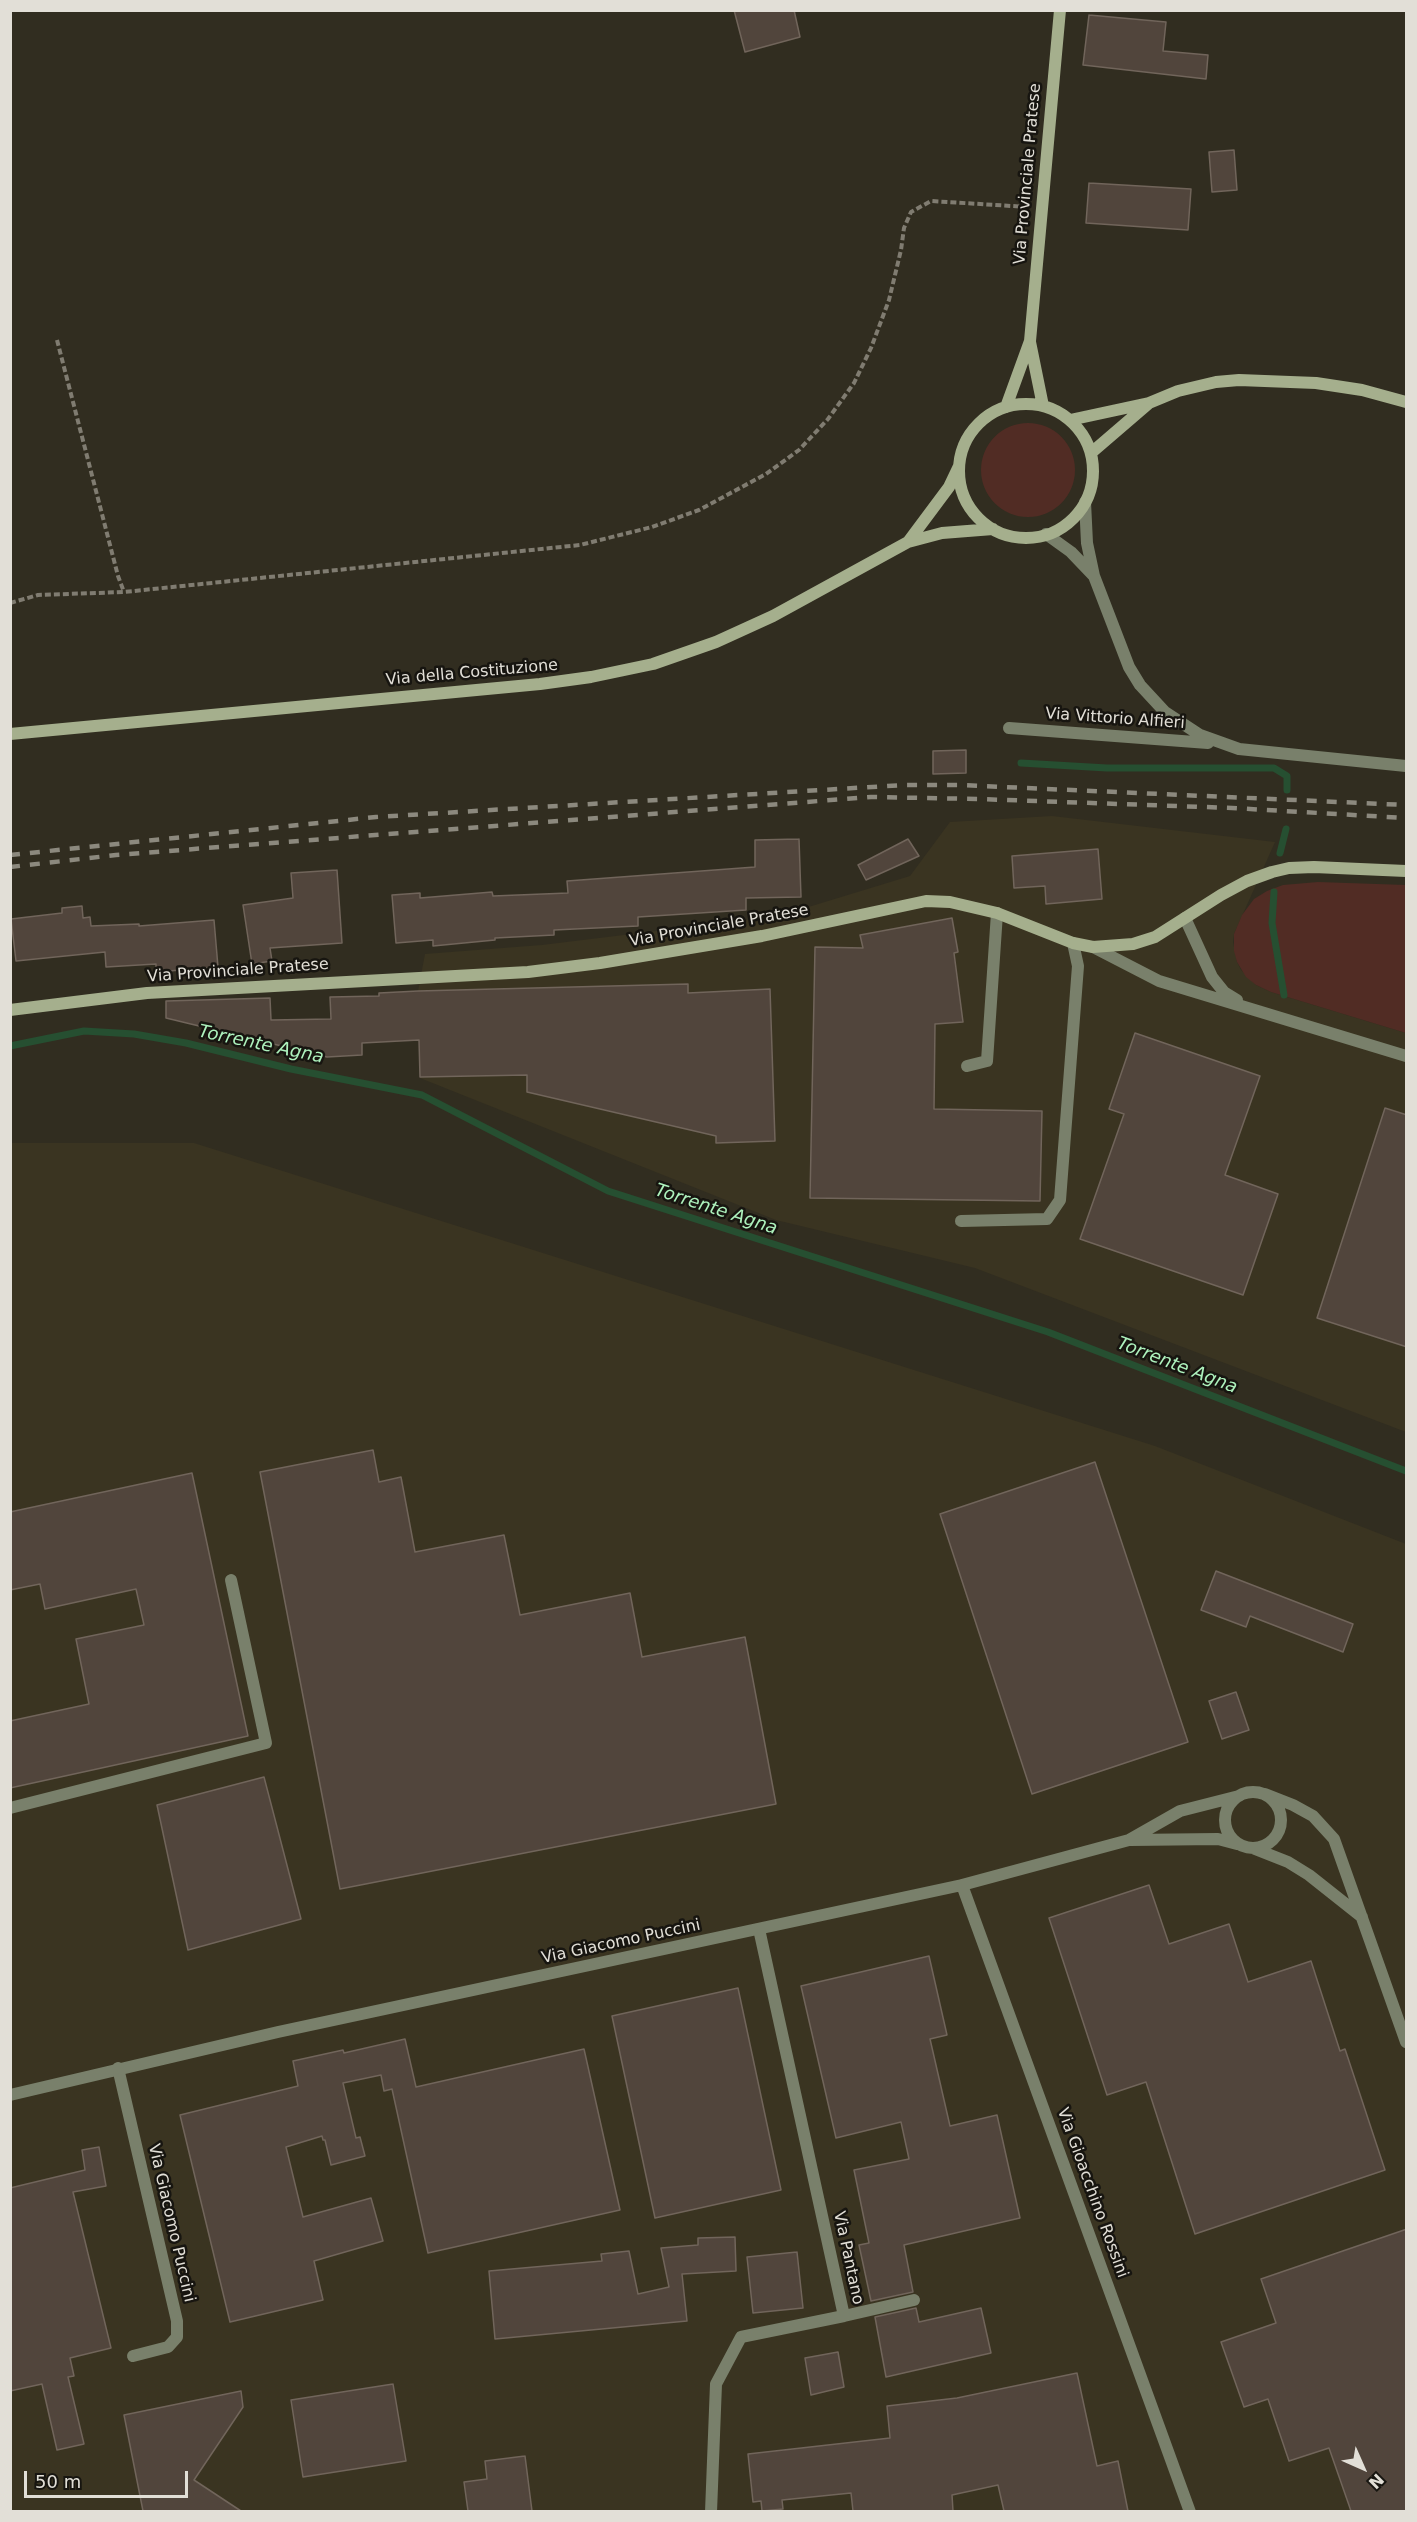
<!DOCTYPE html>
<style>
body{margin:0}
#map{position:relative;width:1417px;height:2522px;overflow:hidden;background:#312d20;font-family:"DejaVu Sans",sans-serif}
canvas{display:block}
.frame{position:absolute;inset:0;border:12px solid #e2dfd7;pointer-events:none}
.north{position:absolute;left:1333px;top:2438px;width:60px;height:60px;-webkit-text-stroke:4px #171510;paint-order:stroke;rotate:135deg;font-size:16px;font-weight:700;line-height:24px;text-align:center;color:#e2dfd7}
.north::after{content:'';display:block;margin:auto;width:21px;height:27px;background:#e2dfd7;clip-path:polygon(50% 0,100% 100%,50% 72%,0 100%)}
.scale{position:absolute;left:24px;top:2471px;width:164px;height:27px;box-sizing:border-box;border:3px solid #e2dfd7;border-top:0;padding-left:8px;font-size:18px;line-height:21px;white-space:nowrap;color:#e2dfd7;-webkit-text-stroke:4px #171510;paint-order:stroke}
</style>
<div id="map">
<canvas width="1417" height="2522"></canvas>
<div class="frame"></div>
<div class="north">N</div>
<div class="scale">50 m</div>
</div>
<script>
const context = document.querySelector('canvas').getContext('2d');
context.lineJoin = 'round';
function fill(path, color) {
  context.fillStyle = color;
  context.fill(path, 'evenodd');
}
function shape(rows) {
  const path = new Path2D();
  for (const r of rows) {
    if (r.length === 3) {
      path.moveTo(r[0] + r[2], r[1]);
      path.arc(r[0], r[1], r[2], 0, 2 * Math.PI);
      continue;
    }
    path.moveTo(r[0], r[1]);
    for (let i = 2; i < r.length; i += 2) path.lineTo(r[i], r[i + 1]);
  }
  return path;
}
function trace(path, color, width, dash) {
  context.strokeStyle = color;
  context.lineWidth = width;
  context.lineCap = dash ? 'butt' : 'round';
  context.setLineDash(dash || []);
  context.stroke(path);
}
function write(font, color, halo, rows, align = 'center') {
  context.font = font + ' "DejaVu Sans",sans-serif';
  context.lineWidth = 5;
  context.setLineDash([]);
  context.textBaseline = 'middle';
  context.strokeStyle = halo;
  context.fillStyle = color;
  for (const [text, x, y, turn = 0] of rows) {
    context.save();
    context.translate(x, y);
    context.rotate((+turn || 0) * Math.PI / 180);
    context.textAlign = isNaN(turn) ? turn : align;
    if (halo) context.strokeText(text, 0, 0);
    context.fillText(text, 0, 0);
    context.restore();
  }
}
const built = shape([
 [1052,816,1275,842,1234,934,1233,942,1237,962,1241,970,1256,985,1271,992,1406,1033,1406,1432,975,1268,776,1220,420,1078,418,991,425,954,542,945,779,916,910,876,950,822],
 [10,1143,194,1143,1155,1446,1406,1544,1406,2511,11,2511]
]);
const green = shape([
 [1028,470,47],
 [1318,882,1406,885,1406,1033,1271,992,1256,985,1246,977,1237,962,1234,951,1234,934,1242,915,1254,899,1267,891,1283,885]
]);
const stream = shape([
 [1021,763,1107,768,1274,768,1287,776,1287,790],
 [1280,853,1286,829],
 [1274,892,1272,923,1284,995],
 [10,1046,84,1031,134,1034,186,1043,291,1069,422,1095,608,1191,1048,1332,1406,1471]
]);
const building = shape([
 [734,10,794,10,800,37,745,52,734,10],
 [1089,15,1166,22,1163,51,1208,55,1206,79,1083,65,1089,15],
 [1234,150,1237,190,1212,192,1209,152,1234,150],
 [1089,183,1191,189,1188,230,1086,223,1089,183],
 [966,750,966,773,933,774,933,751,966,750],
 [799,839,801,897,746,898,746,910,638,917,638,926,554,930,554,935,495,938,495,940,433,946,433,940,396,943,392,895,420,893,420,898,492,892,493,896,568,893,567,881,755,867,755,840,799,839],
 [908,839,919,856,866,880,858,865,908,839],
 [1098,849,1102,899,1046,904,1045,886,1014,888,1012,856,1098,849],
 [337,870,342,943,270,948,272,961,252,964,243,905,293,898,291,873,337,870],
 [82,906,83,918,90,917,91,926,139,924,139,926,214,920,218,967,156,972,156,964,106,967,105,952,16,961,11,919,62,913,62,908,82,906],
 [952,918,958,952,954,953,963,1022,935,1024,934,1109,1042,1111,1040,1201,810,1198,815,947,863,948,860,935,952,918],
 [688,984,688,993,770,989,775,1141,716,1143,716,1136,527,1092,527,1075,420,1077,419,1040,362,1043,362,1055,327,1057,166,1018,166,1001,270,998,271,1020,331,1019,330,997,379,996,379,993,418,991,688,984],
 [1135,1033,1260,1076,1225,1175,1278,1194,1243,1295,1080,1239,1124,1114,1109,1109,1135,1033],
 [1385,1108,1407,1115,1407,1347,1317,1318,1385,1108],
 [373,1450,379,1482,401,1477,415,1552,504,1535,520,1615,630,1593,642,1657,745,1637,776,1804,340,1889,260,1472,373,1450],
 [1095,1462,1188,1742,1032,1794,940,1514,1095,1462],
 [192,1473,248,1736,10,1788,10,1721,89,1704,76,1639,144,1625,136,1589,45,1609,40,1584,10,1590,10,1512,192,1473],
 [1216,1571,1353,1624,1343,1652,1250,1616,1246,1627,1201,1610,1216,1571],
 [1236,1692,1249,1730,1222,1739,1209,1701,1236,1692],
 [264,1777,301,1919,188,1950,157,1805,264,1777],
 [1149,1885,1169,1944,1229,1924,1248,1982,1311,1961,1340,2051,1345,2049,1385,2170,1195,2234,1146,2082,1107,2095,1049,1918,1149,1885],
 [929,1956,947,2035,930,2039,950,2126,997,2115,1020,2218,904,2245,913,2292,871,2301,859,2245,869,2243,854,2170,909,2159,901,2122,836,2138,801,1986,929,1956],
 [738,1988,781,2190,655,2218,612,2016,738,1988],
 [405,2039,416,2087,584,2049,620,2210,428,2253,392,2089,384,2091,381,2075,343,2083,356,2138,360,2137,365,2156,331,2165,325,2140,323,2140,322,2136,286,2147,303,2217,371,2198,383,2241,314,2261,323,2300,230,2322,180,2115,298,2086,293,2061,343,2050,344,2053,405,2039],
 [99,2147,106,2186,73,2192,111,2348,70,2358,74,2376,68,2377,84,2444,57,2450,42,2384,10,2391,10,2188,85,2170,82,2150,99,2147],
 [1407,2229,1407,2511,1351,2511,1329,2448,1289,2461,1268,2399,1244,2407,1221,2342,1276,2323,1261,2279,1407,2229],
 [735,2237,736,2271,682,2274,687,2321,495,2339,489,2271,602,2261,601,2254,629,2251,638,2294,669,2287,661,2248,698,2245,698,2238,735,2237],
 [797,2252,803,2308,753,2313,747,2257,797,2252],
 [916,2308,919,2322,981,2308,991,2353,886,2377,875,2317,916,2308],
 [838,2352,844,2387,811,2395,805,2358,838,2352],
 [1077,2373,1097,2466,1118,2461,1128,2511,1004,2511,998,2485,952,2495,953,2511,853,2511,851,2493,782,2500,783,2509,762,2511,761,2501,753,2502,748,2454,890,2438,887,2406,957,2398,1077,2373],
 [393,2384,406,2461,303,2477,291,2400,393,2384],
 [241,2391,243,2407,194,2480,241,2511,143,2511,124,2415,241,2391],
 [525,2456,532,2511,468,2511,464,2482,487,2479,485,2461,525,2456]
]);
const path = shape([
 [57,340,118,576,124,592],
 [10,603,38,595,124,592,580,545,652,527,699,510,766,474,799,450,828,419,854,383,871,348,889,300,901,250,904,228,911,212,931,201,1028,207]
]);
const lane = shape([
 [967,1066,987,1061,997,913],
 [961,1221,1047,1219,1060,1200,1078,966,1073,943],
 [10,1808,266,1743,231,1580]
]);
const street = shape([
 [1085,502,1087,543,1094,576,1129,667,1140,685,1165,712,1200,735,1239,749,1406,766],
 [1046,534,1071,552,1093,575],
 [1009,728,1208,743],
 [1185,918,1212,977,1224,992,1237,1000],
 [1093,947,1159,981,1406,1056],
 [1253,1820,28],
 [1265,1794,1293,1805,1313,1816,1334,1839,1406,2042],
 [1130,1840,1218,1839,1237,1844],
 [1255,1849,1288,1862,1309,1875,1362,1917],
 [962,1885,1190,2512],
 [118,2068,177,2321,177,2337,168,2347,133,2356],
 [10,2095,278,2032,962,1885,1129,1840,1180,1811,1239,1796],
 [844,2316,914,2300],
 [711,2512,716,2384,741,2337,844,2316,759,1929]
]);
const secondary = shape([
 [1030,342,1043,406],
 [1026,471,67],
 [1006,407,1030,341,1060,10],
 [1070,420,1149,403,1178,391,1216,382,1239,380,1316,383,1362,390,1406,402],
 [1091,453,1148,404],
 [908,542,949,487,959,466],
 [10,734,540,684,591,677,653,664,716,642,773,616,908,542,942,533,993,529],
 [10,1010,147,993,528,972,600,963,762,936,926,901,950,902,997,913,1073,943,1093,947,1133,944,1155,937,1221,895,1247,881,1272,872,1289,868,1314,867,1406,871]
]);
const rail = shape([
 [10,855,376,817,904,785,959,785,1406,805],
 [10,867,116,855,871,797,979,799,1232,808,1406,818]
]);
const streetNames = [
 ["Via Provinciale Pratese",1028,174,-85],
 ["Via della Costituzione",472,673,-5],
 ["Via Vittorio Alfieri",1115,719,4],
 ["Via Provinciale Pratese",719,926,-10],
 ["Via Provinciale Pratese",238,971,-4],
 ["Via Giacomo Puccini",621,1942,-12],
 ["Via Gioacchino Rossini",1092,2193,70],
 ["Via Giacomo Puccini",171,2223,77],
 ["Via Pantano",848,2258,78]
];
const waterNames = [
 ["Torrente Agna",261,1045,12],
 ["Torrente Agna",716,1210,18],
 ["Torrente Agna",1177,1366,21]
];
fill(built, '#3a3421');
fill(green, '#512c24');
trace(stream, '#264f31', 7);
fill(building, '#51453c');
trace(building, '#71655b', 1.5);
trace(path, '#807c71', 4, [6, 3]);
trace(lane, '#79806b', 12);
trace(street, '#79806b', 12);
trace(secondary, '#a5af8d', 12);
trace(rail, '#8c897e', 4.5, [10, 10]);
write('16px', '#e2dfd7', '#171510', streetNames);
write('italic 18px', '#aef2bd', '#171510', waterNames);
</script>
